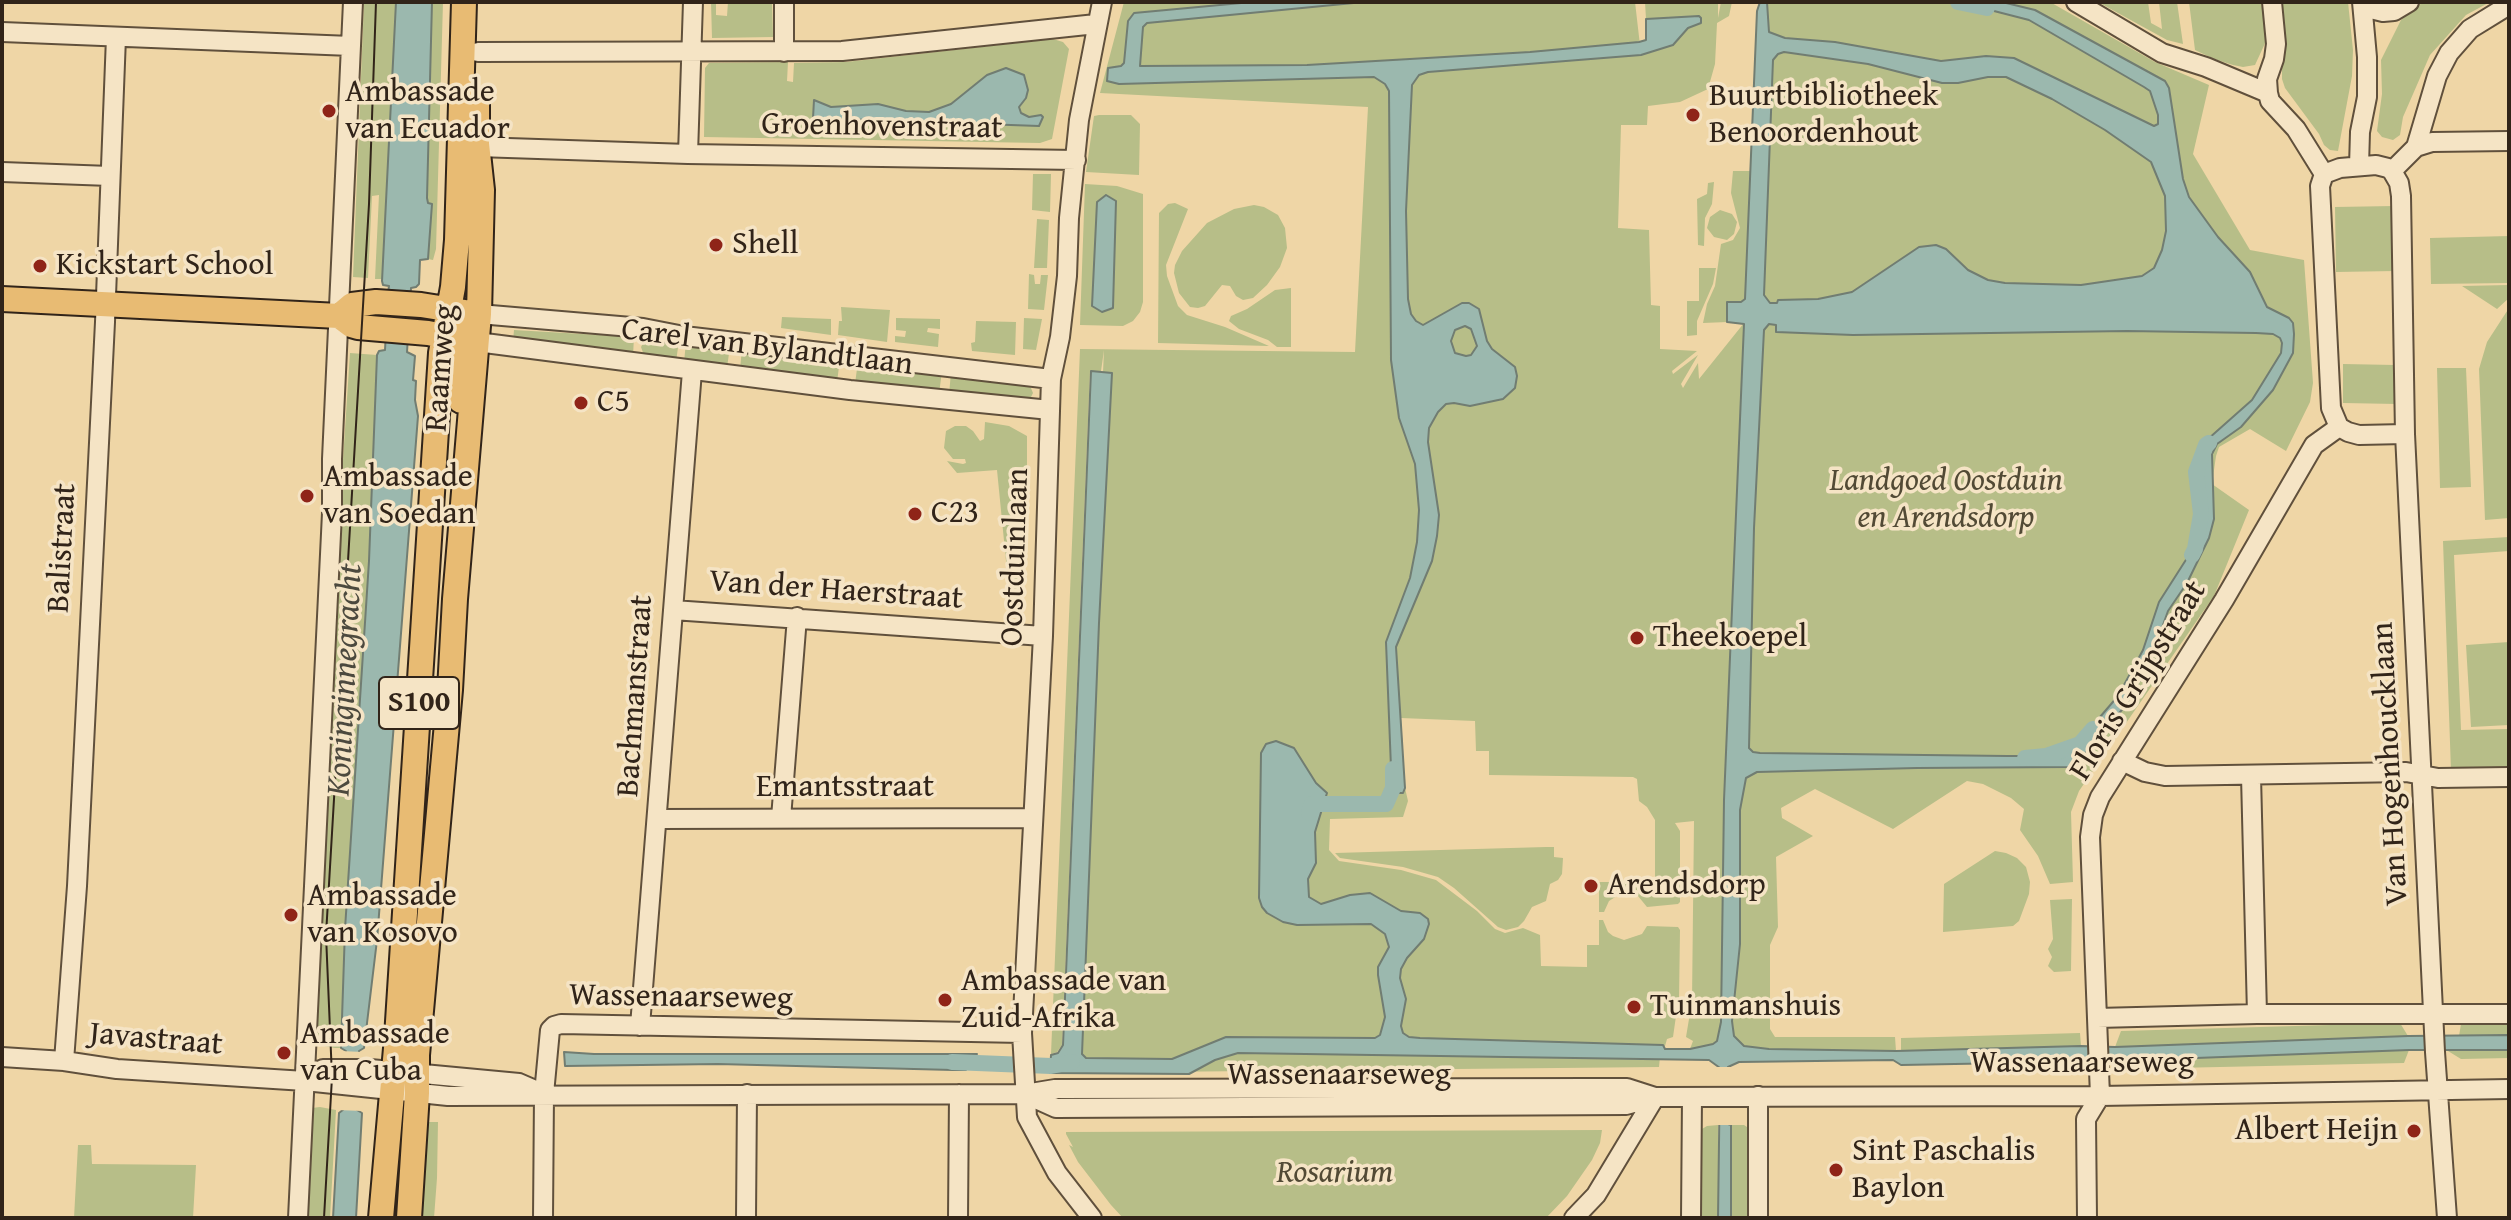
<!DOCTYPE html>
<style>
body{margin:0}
#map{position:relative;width:2511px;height:1220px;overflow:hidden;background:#efd6a6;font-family:"Gentium Book Plus",serif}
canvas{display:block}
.frame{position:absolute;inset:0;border:4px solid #312419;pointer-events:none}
</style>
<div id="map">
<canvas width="2511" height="1220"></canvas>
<div class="frame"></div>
</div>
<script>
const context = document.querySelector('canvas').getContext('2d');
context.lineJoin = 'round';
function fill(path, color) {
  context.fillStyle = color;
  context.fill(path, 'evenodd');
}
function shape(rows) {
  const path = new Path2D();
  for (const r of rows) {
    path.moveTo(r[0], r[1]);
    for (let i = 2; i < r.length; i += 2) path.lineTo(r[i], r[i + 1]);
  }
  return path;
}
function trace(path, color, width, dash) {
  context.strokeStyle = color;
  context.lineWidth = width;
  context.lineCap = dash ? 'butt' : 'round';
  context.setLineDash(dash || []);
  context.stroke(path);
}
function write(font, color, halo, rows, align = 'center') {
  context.font = font + ' "Gentium Book Plus",serif';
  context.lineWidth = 7;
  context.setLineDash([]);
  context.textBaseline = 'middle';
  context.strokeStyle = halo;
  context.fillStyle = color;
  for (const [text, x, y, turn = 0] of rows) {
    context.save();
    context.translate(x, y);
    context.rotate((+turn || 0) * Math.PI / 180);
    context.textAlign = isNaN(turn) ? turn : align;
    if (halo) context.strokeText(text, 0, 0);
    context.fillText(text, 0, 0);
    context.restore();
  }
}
const green = shape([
 [364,2,396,2,382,279,375,279,379,195,372,196,368,278,353,277],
 [432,2,443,2,436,249,433,260,428,259,432,205,427,201],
 [711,2,716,2,716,15,727,16,728,2,772,2,773,37,712,38],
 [1124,2,1635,2,1641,54,1673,45,1688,28,1701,23,1698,16,1646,19,1645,2,1718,2,1718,18,1721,2,1732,2,1729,16,1717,23,1715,64,1708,89,1680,102,1648,106,1647,125,1621,125,1618,228,1649,230,1651,305,1660,306,1660,349,1697,351,1672,371,1673,374,1698,355,1681,384,1683,388,1698,363,1699,379,1744,323,1741,302,1727,302,1727,322,1703,323,1707,304,1715,286,1721,244,1733,240,1740,228,1731,193,1733,171,1750,171,1757,11,1759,4,1744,2,2050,2,2155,62,2209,85,2193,154,2250,250,2304,260,2313,383,2310,402,2286,451,2250,429,2219,447,2216,456,2212,484,2249,510,2214,596,2079,791,2071,812,2073,882,2050,884,2038,856,2020,830,2024,809,2011,798,1983,784,1967,781,1893,829,1815,789,1781,808,1782,818,1813,836,1776,857,1778,927,1770,945,1770,1029,1775,1037,1895,1037,1896,1051,1769,1049,1744,1046,1734,1036,1733,1023,1719,1050,1690,1049,1693,1041,1686,1037,1692,1001,1694,821,1675,823,1680,831,1680,902,1678,904,1647,907,1638,896,1620,894,1609,901,1604,912,1599,912,1599,882,1655,882,1655,820,1647,807,1639,801,1637,779,1633,777,1489,775,1489,751,1476,751,1475,721,1401,718,1405,788,1408,801,1403,817,1330,819,1329,850,1339,861,1401,870,1436,880,1477,911,1495,929,1505,933,1523,928,1540,935,1541,966,1587,967,1587,945,1599,945,1599,920,1603,920,1608,932,1613,936,1624,940,1642,934,1647,926,1678,927,1680,930,1679,1000,1678,1005,1670,1006,1670,1009,1677,1009,1673,1037,1667,1039,1665,1046,1661,1046,1659,1067,1050,1073,1051,1058,1073,1048,1104,350,1101,371,1090,371,1062,1045,1057,1052,1051,1054,1080,349,1355,352,1368,107,1100,93],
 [2098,2,2148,2,2151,23,2162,29,2159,2,2177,2,2183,44,2167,40],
 [2189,2,2261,2,2267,39,2255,65,2243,67,2233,65,2214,59,2195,50],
 [2278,2,2348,2,2353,50,2352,76,2338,151,2330,150,2324,145,2319,134,2285,88,2282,79,2282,40],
 [2423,2,2490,2,2466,15,2430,55,2403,117,2400,135,2393,140,2382,137,2377,131,2382,94,2381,60,2401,20],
 [1053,39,1063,42,1069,49,1052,139,1040,143,704,137,705,68,709,63,788,62,787,81,793,82,794,63,846,62],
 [814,100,831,107,878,104,906,111,929,112,951,104,1021,102,1019,107,1021,113,1029,117,1040,115,1043,117,1039,126,813,118],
 [1099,115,1131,115,1140,124,1139,175,1086,172,1094,116],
 [1033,174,1051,174,1050,212,1032,210],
 [1714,182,1712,204,1705,218,1704,246,1698,245,1697,199,1707,194,1708,183],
 [1085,184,1117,186,1143,194,1143,302,1140,312,1133,321,1123,326,1080,325],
 [1116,201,1113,307,1102,312,1092,306,1097,202],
 [1175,203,1188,209,1166,265,1167,276,1178,306,1187,315,1225,327,1269,346,1158,343,1159,213,1168,204],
 [1254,205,1264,207,1278,215,1285,228,1287,248,1280,267,1267,285,1253,298,1243,300,1236,296,1230,286,1222,285,1205,306,1198,308,1190,307,1179,293,1174,273,1175,265,1182,251,1207,223,1234,209],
 [2394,206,2395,271,2336,272,2335,207],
 [1720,210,1732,214,1737,222,1734,234,1727,240,1714,237,1707,228,1710,217],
 [1037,219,1049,220,1047,268,1034,268],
 [2509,236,2509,283,2431,284,2430,238],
 [1699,268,1716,268,1713,284,1697,321,1697,335,1687,336,1687,301,1699,301],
 [1029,274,1034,275,1035,284,1040,284,1041,275,1048,275,1044,310,1028,309],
 [2509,285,2509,298,2497,309,2462,286],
 [1291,288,1291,347,1277,347,1268,340,1239,329,1229,321,1231,316,1247,309,1275,290],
 [841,307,890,310,887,342,838,335,839,321,842,321],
 [2509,308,2509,518,2485,520,2479,369,2487,342],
 [782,317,831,319,831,335,781,328],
 [896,318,940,319,940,329,928,328,927,332,939,334,938,347,895,342,895,336,905,337,906,331,896,330],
 [1024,318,1042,319,1036,350,1023,349],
 [976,321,1016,322,1015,355,972,351,971,343,975,342],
 [514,330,634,337,633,356,513,341],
 [647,336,679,340,676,362,645,358,641,347],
 [686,341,730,346,727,368,684,363],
 [742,348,840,359,837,382,740,370],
 [350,353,377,355,369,561,345,929,341,1048,335,1048,314,1044,337,551],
 [858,361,942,371,939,394,855,384],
 [2343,364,2395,365,2397,404,2343,403],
 [2437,368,2466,368,2471,487,2440,488],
 [951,372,1028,381,1033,393,1027,405,949,395],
 [985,422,1009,426,1027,436,1027,470,1022,595,1020,605,1015,606,1008,581,997,470,957,473,947,461,963,464,966,463,965,459,953,459,944,448,946,431,955,426,966,426,973,431,980,441,984,439],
 [2509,537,2509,551,2454,555,2461,730,2509,729,2509,769,2451,771,2443,541],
 [2509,642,2509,725,2471,727,2466,645],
 [1546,847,1554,847,1554,857,1563,858,1562,874,1558,880,1550,884,1546,901,1532,907,1524,921,1518,927,1506,930,1498,927,1454,888,1438,877,1403,867,1340,858,1335,853],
 [1995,851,2006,853,2017,858,2026,867,2030,882,2029,894,2019,921,2013,926,1943,932,1944,884],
 [2072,899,2071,971,2054,972,2048,966,2052,957,2048,949,2053,939,2050,900],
 [2400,1023,2408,1036,2115,1047,2121,1031],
 [2509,1023,2509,1035,2459,1036,2461,1024],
 [2080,1033,2081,1046,1901,1051,1901,1038],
 [2409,1050,2404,1063,2128,1069,2116,1061],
 [2509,1050,2509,1058,2461,1059,2448,1051],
 [320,1107,336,1110,330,1218,307,1218,312,1108],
 [428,1122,438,1122,437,1178,434,1218,420,1218],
 [1718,1125,1718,1218,1702,1218,1702,1129,1707,1126],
 [1731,1125,1744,1125,1747,1127,1747,1218,1731,1218],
 [1602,1130,1600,1143,1592,1160,1567,1196,1546,1218,1123,1218,1111,1205,1078,1162,1069,1145,1073,1147,1066,1134,1066,1132],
 [78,1145,91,1145,92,1164,196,1165,193,1218,74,1218]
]);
const water = shape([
 [396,2,432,2,427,198,428,203,432,204,428,259,420,260,419,284,416,287,411,288,407,352,415,356,413,380,416,381,415,400,418,416,377,940,364,1048,359,1051,357,1110,362,1113,356,1218,333,1218,339,1113,344,1109,346,1051,341,1048,345,929,369,561,377,355,379,351,385,350,388,293,389,286,383,285,382,281,396,2],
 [1252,2,1364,2,1147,23,1143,27,1140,66,1307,65,1530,52,1639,42,1646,40,1646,19,1699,16,1701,18,1701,23,1688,28,1673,45,1641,55,1428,72,1419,75,1412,85,1406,211,1408,299,1411,314,1416,321,1423,325,1462,303,1469,303,1479,309,1487,341,1492,349,1515,367,1517,376,1515,388,1503,399,1470,406,1454,403,1446,404,1438,412,1429,428,1428,442,1439,515,1437,536,1432,561,1396,647,1405,788,1403,793,1392,793,1386,642,1410,578,1417,542,1419,510,1415,464,1399,418,1391,360,1389,91,1385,84,1374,77,1119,84,1107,81,1108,68,1121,66,1124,63,1128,21,1134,13,1252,2],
 [1465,326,1471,329,1477,346,1471,355,1466,356,1455,353,1451,341,1455,330,1465,326],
 [1760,2,1767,2,1769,32,1785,38,1835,42,1941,61,1986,56,2014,58,2154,126,2158,124,2158,115,2150,91,2144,87,2029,20,1959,2,2002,2,2035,10,2165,81,2169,88,2183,179,2189,197,2218,237,2250,272,2267,307,2289,318,2293,323,2294,334,2293,353,2273,390,2241,427,2217,444,2212,454,2214,519,2209,538,2187,583,2168,611,2149,664,2126,705,2077,763,2071,767,1917,768,1757,772,1746,778,1740,810,1740,944,1732,1021,1734,1036,1744,1046,1769,1049,1896,1051,2081,1046,2115,1047,2408,1036,2509,1035,2509,1050,2409,1050,2116,1061,1901,1065,1893,1060,1739,1062,1728,1067,1728,1124,1731,1125,1731,1218,1718,1218,1720,1068,1709,1060,1238,1053,1215,1060,1189,1074,1050,1073,1051,1055,1058,1053,1063,1045,1091,371,1112,373,1099,623,1082,1054,1086,1058,1172,1059,1226,1037,1375,1038,1380,1035,1385,1017,1378,975,1378,967,1389,947,1385,934,1371,924,1297,925,1283,922,1267,913,1262,907,1259,898,1261,753,1266,744,1276,741,1294,748,1316,783,1327,793,1315,832,1316,863,1308,879,1309,897,1321,904,1350,895,1370,893,1401,911,1420,913,1428,919,1429,924,1424,939,1407,958,1401,969,1400,978,1406,999,1401,1026,1403,1033,1409,1037,1420,1038,1663,1045,1665,1049,1690,1049,1713,1044,1717,1041,1721,1022,1724,800,1744,324,1727,322,1727,302,1741,302,1745,299,1757,11,1760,2],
 [1784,52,1868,64,1942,83,1958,83,1988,77,2006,77,2052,99,2105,130,2151,162,2165,196,2166,231,2162,250,2154,268,2142,276,2081,285,2005,283,1988,280,1968,270,1946,249,1936,245,1919,247,1852,292,1818,299,1778,300,1777,303,1770,303,1764,295,1773,60,1778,54,1784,52],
 [1769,324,1776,325,1776,332,1853,335,2127,331,2256,333,2273,334,2280,338,2282,343,2281,353,2252,400,2208,439,2202,452,2201,521,2199,532,2189,555,2159,602,2143,650,2118,696,2070,752,2056,756,2007,756,1760,753,1753,752,1749,748,1754,528,1764,330,1769,324],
 [1006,68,1024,75,1028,90,1026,98,1019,107,1021,113,1029,117,1041,115,1043,117,1039,126,813,118,814,100,831,107,878,104,906,111,929,112,951,104,987,75,1006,68],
 [1106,195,1116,201,1113,308,1102,312,1092,306,1097,202,1106,195],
 [564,1052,594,1054,977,1054,966,1070,953,1070,718,1064,565,1066,564,1052]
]);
const pier = shape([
 [340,1051,363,1052,362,1111,337,1110,340,1107,342,1054],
 [1714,1067,1737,1067,1732,1070,1732,1121,1735,1125,1714,1125,1717,1121,1716,1071]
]);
const canal = shape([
 [1958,2,1987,8],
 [2192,555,2195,549,2201,514,2196,472,2206,445,2209,443],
 [2025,758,2046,756,2080,744,2093,729],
 [1309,813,1312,804,1386,804,1393,788,1393,769],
 [952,1062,1051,1066,1072,1062]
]);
const minor = shape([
 [784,2,784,52],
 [2076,2,2162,53,2206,67,2268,93],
 [2272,2,2276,44,2274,59,2267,79,2268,93,2270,101,2296,129,2324,174],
 [2363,7,2383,12,2394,11,2409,2],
 [2,32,351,46],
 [478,52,842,51,1096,24],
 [478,147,688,154,1076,160],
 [2416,147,2432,142,2509,141],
 [688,154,693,2],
 [2359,166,2360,132,2367,97,2367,57,2362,2],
 [2392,171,2416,147,2437,76,2449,53,2470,29,2509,5],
 [2,172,110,176],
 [479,314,643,328,684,336,1051,379],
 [477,342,850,390,1050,410],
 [2405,434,2359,435,2348,432,2339,427,2331,408,2320,186,2324,174,2340,168,2376,165,2388,168,2392,171,2399,183,2401,196,2405,434,2435,1052,2447,1218],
 [673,610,1043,636],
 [2122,761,2145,772,2165,776,2406,772,2438,778,2509,777],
 [2251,776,2257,1014],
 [781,818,797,617],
 [657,819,1033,818],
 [2097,1018,2257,1014,2509,1014],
 [640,1026,692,371],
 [2,1057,64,1061,117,1069,305,1081,448,1096,1025,1094,1055,1089,1592,1088,1627,1088,1655,1097],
 [64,1061,77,886,105,322,116,37],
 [305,1081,323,1069,370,1069,519,1083,542,1093],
 [1025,1094,1056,1108,1626,1105,1655,1097,2100,1096,2509,1089],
 [1758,1096,1758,1218],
 [298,1218,332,513,332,459,353,2],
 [543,1218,544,1094,550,1030,554,1026,561,1024,1022,1033],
 [746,1218,747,1094],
 [958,1218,959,1094],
 [1092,1218,1057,1173,1027,1117,1022,1033,1043,636,1051,379,1060,337,1067,276,1069,218,1079,120,1102,2],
 [1574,1218,1596,1195,1655,1097],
 [1691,1218,1692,1097],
 [2087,1218,2086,1119,2100,1096,2090,837,2093,815,2100,797,2224,600,2314,445,2339,427]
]);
const major = shape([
 [2,299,339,316,351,325,358,327,428,333,459,339],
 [339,316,352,305,376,302,421,305,465,312],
 [455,327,458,344,458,370,461,401],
 [381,1218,397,1037,441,353,453,287,457,240,464,2],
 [409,1218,417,1093,417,1055,450,690,455,599,479,314,482,190,477,144,477,104]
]);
const tram = shape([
 [324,1218,332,1077,326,935,369,204,376,2]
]);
const markers = [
 [329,111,8,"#8f2418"],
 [1693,115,8,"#8f2418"],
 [716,245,8,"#8f2418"],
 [40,266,8,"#8f2418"],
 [581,403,8,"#8f2418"],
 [307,496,8,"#8f2418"],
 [915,514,8,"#8f2418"],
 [1637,638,8,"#8f2418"],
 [1591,886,8,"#8f2418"],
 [291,915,8,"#8f2418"],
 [945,1000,8,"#8f2418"],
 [1634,1007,8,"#8f2418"],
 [284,1053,8,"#8f2418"],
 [2414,1131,8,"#8f2418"],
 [1836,1170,8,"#8f2418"]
];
const shields = [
 [419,703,80]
];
const shieldNames = [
 ["S100",419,703]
];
const poiNames = [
 ["Ambassade",345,93],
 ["van Ecuador",345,130],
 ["Buurtbibliotheek",1709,97],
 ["Benoordenhout",1709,134],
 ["Shell",732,245],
 ["Kickstart School",56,266],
 ["C5",597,403],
 ["Ambassade",323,478],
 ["van Soedan",323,515],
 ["C23",931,514],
 ["Theekoepel",1653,638],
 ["Arendsdorp",1607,886],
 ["Ambassade",307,897],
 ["van Kosovo",307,934],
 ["Ambassade van",961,982],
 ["Zuid-Afrika",961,1019],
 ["Tuinmanshuis",1650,1007],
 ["Ambassade",300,1035],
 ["van Cuba",300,1072],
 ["Albert Heijn",2398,1131,"right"],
 ["Sint Paschalis",1852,1152],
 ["Baylon",1852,1189]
];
const streetNames = [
 ["Groenhovenstraat",882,127,1],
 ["Carel van Bylandtlaan",767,348,7],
 ["Raamweg",442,368,-86],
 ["Balistraat",63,548,-87],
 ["Oostduinlaan",1016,557,-88],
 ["Van der Haerstraat",836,591,4],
 ["Floris Grijpstraat",2139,681,-58],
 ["Bachmanstraat",636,696,-86],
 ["Van Hogenhoucklaan",2391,764,-93],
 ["Emantsstraat",845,788],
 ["Wassenaarseweg",681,998,1],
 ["Javastraat",156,1040,5],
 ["Wassenaarseweg",2082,1064],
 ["Wassenaarseweg",1339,1076]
];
const parkNames = [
 ["Landgoed Oostduin",1946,482],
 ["en Arendsdorp",1946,519],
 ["Rosarium",1335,1174]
];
const waterNames = [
 ["Koninginnegracht",346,680,-87]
];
fill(green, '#b7be88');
fill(water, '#9bb8ae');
trace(water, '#717d72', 2);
fill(pier, '#efd6a6');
trace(canal, '#9bb8ae', 16);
trace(minor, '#60503c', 22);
trace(major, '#312419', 28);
trace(minor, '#f5e4c5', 18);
trace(major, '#e8bb73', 24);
trace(tram, '#312419', 2);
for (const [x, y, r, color] of markers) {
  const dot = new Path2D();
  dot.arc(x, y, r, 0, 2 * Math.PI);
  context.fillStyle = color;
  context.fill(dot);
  trace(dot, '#f5e4c5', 3);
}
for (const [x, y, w] of shields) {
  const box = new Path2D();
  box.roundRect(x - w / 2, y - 26, w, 52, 6);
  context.fillStyle = '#f5e4c5';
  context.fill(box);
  trace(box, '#312419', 2);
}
write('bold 30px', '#312419', null, shieldNames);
write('32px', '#312419', '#f5e4c5', poiNames, 'left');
write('32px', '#312419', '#f5e4c5', streetNames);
write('italic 32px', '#524a35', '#f5e4c5', parkNames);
write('italic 34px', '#4c493e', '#f5e4c5', waterNames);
</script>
